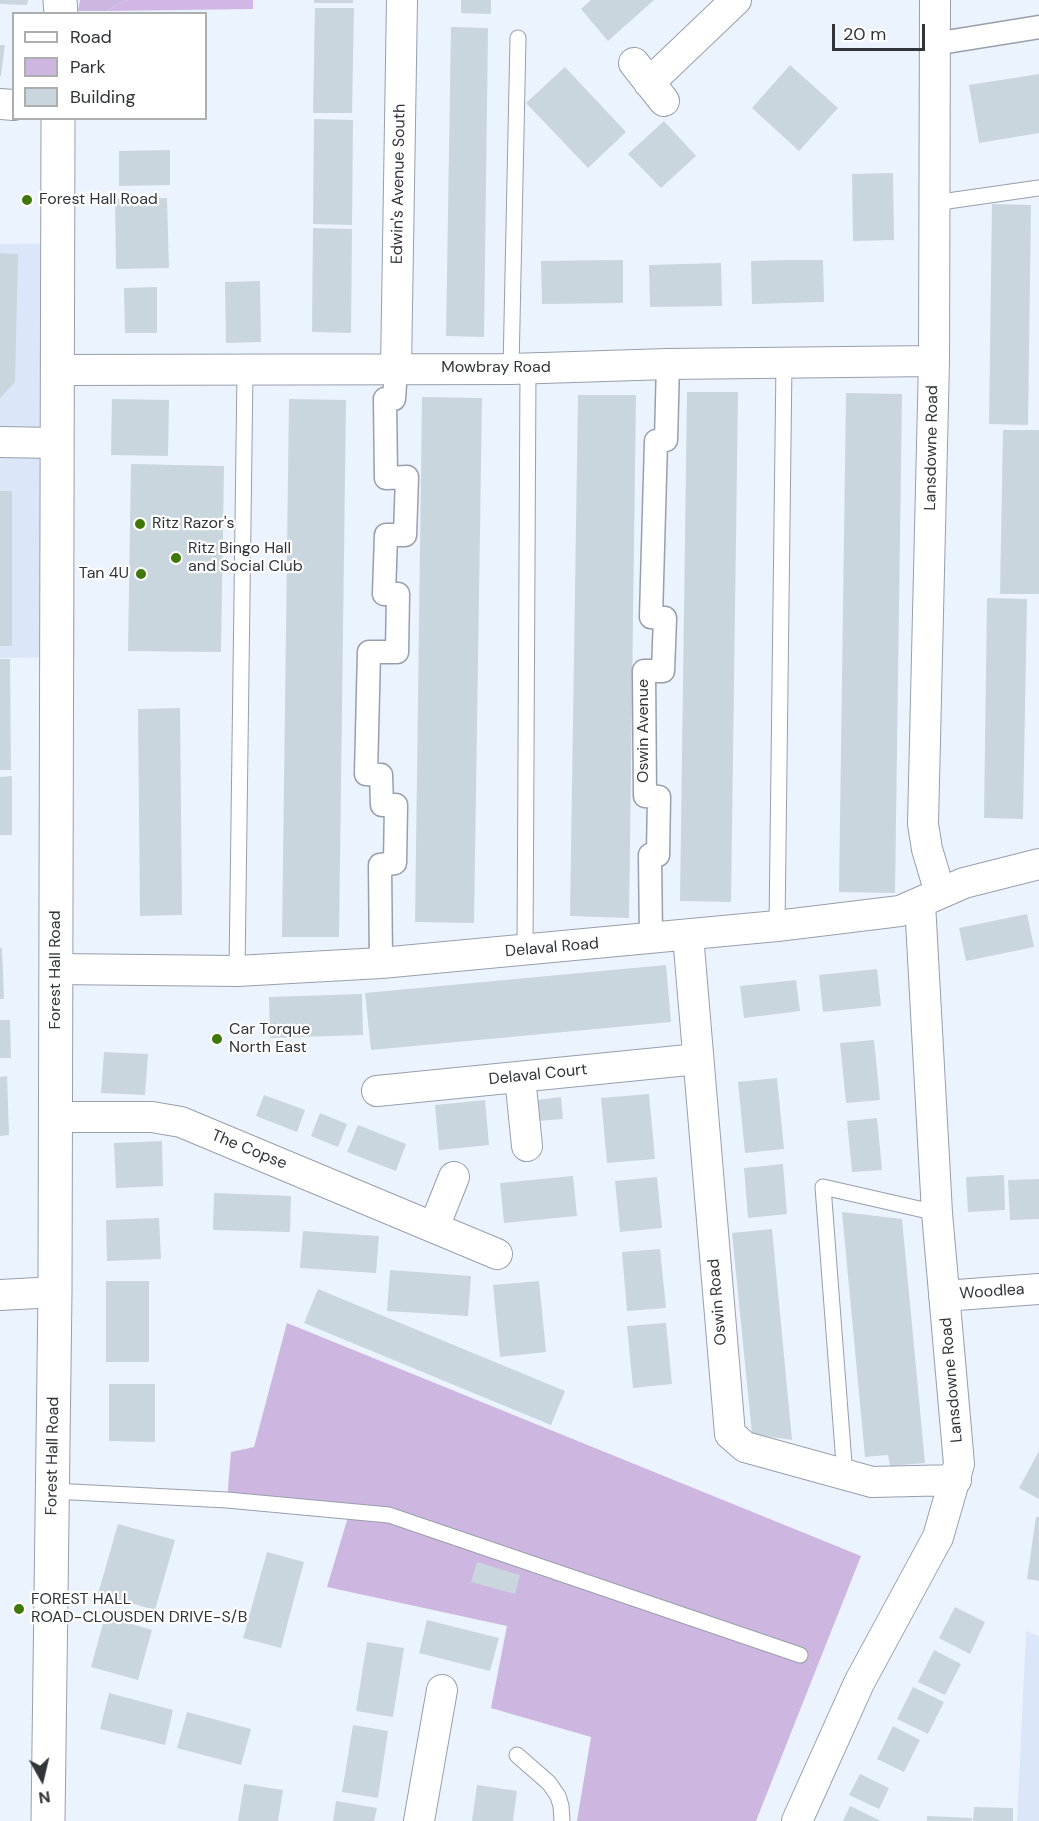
<!DOCTYPE html>
<style>
body{margin:0}
#map{position:relative;width:1039px;height:1821px;overflow:hidden;background:#ebf3ff;font-family:"DM Sans",sans-serif}
canvas{display:block}
.legend{position:absolute;left:12px;top:12px;width:195px;height:108px;box-sizing:border-box;background:#fff;border:2px solid #adaeb0;margin:0;padding:8px 10px;list-style:none;font-size:18px;color:#313439}
.legend li{display:flex;align-items:center;gap:12px;height:30px}
.legend b{width:30px;border:2px solid #adaeb0}
.north{position:absolute;left:12px;top:1749px;width:60px;height:60px;-webkit-text-stroke:4px #fff;paint-order:stroke;rotate:172deg;font-size:16px;font-weight:700;line-height:24px;text-align:center;color:#313439}
.north::after{content:'';display:block;margin:auto;width:21px;height:27px;background:#313439;clip-path:polygon(50% 0,100% 100%,50% 72%,0 100%)}
.scale{position:absolute;left:832px;top:24px;width:93px;height:27px;box-sizing:border-box;border:3px solid #313439;border-top:0;padding-left:8px;font-size:18px;line-height:21px;white-space:nowrap;color:#313439;-webkit-text-stroke:4px #fff;paint-order:stroke}
</style>
<div id="map">
<canvas width="1039" height="1821"></canvas>
<ul class="legend">
<li><b style="height:8px;background:#fff"></b>Road</li>
<li><b style="height:16px;background:#cdb6e0"></b>Park</li>
<li><b style="height:16px;background:#c9d6de"></b>Building</li>
</ul>
<div class="north">N</div>
<div class="scale">20 m</div>
</div>
<script>
const context = document.querySelector('canvas').getContext('2d');
context.lineJoin = 'round';
function fill(path, color) {
  context.fillStyle = color;
  context.fill(path, 'evenodd');
}
function shape(rows) {
  const path = new Path2D();
  for (const r of rows) {
    path.moveTo(r[0], r[1]);
    for (let i = 2; i < r.length; i += 2) path.lineTo(r[i], r[i + 1]);
  }
  return path;
}
function trace(path, color, width, dash) {
  context.strokeStyle = color;
  context.lineWidth = width;
  context.lineCap = dash ? 'butt' : 'round';
  context.setLineDash(dash || []);
  context.stroke(path);
}
function write(font, color, halo, rows, align = 'center') {
  context.font = font + ' "DM Sans",sans-serif';
  context.lineWidth = 4.5;
  context.setLineDash([]);
  context.textBaseline = 'middle';
  context.strokeStyle = halo;
  context.fillStyle = color;
  for (const [text, x, y, turn = 0] of rows) {
    context.save();
    context.translate(x, y);
    context.rotate((+turn || 0) * Math.PI / 180);
    context.textAlign = isNaN(turn) ? turn : align;
    if (halo) context.strokeText(text, 0, 0);
    context.fillText(text, 0, 0);
    context.restore();
  }
}
const built = shape([
 [71,243,75,657,0,658,0,244],
 [1026,1631,1039,1636,1039,1821,1017,1821]
]);
const green = shape([
 [80,0,127,0,106,11,78,11],
 [287,1323,861,1556,756,1821,577,1821,591,1737,491,1708,507,1626,327,1587,348,1517,227,1500,231,1452,254,1447]
]);
const forest = shape([
 [127,0,253,0,253,9,106,11]
]);
const building = shape([
 [0,0,28,0,27,5,0,4],
 [314,0,353,0,353,3,314,3],
 [461,0,491,0,491,14,461,13],
 [591,0,654,0,608,41,581,9],
 [315,8,354,8,352,113,313,113],
 [451,27,488,28,484,337,446,336],
 [0,45,5,45,1,76,0,76],
 [790,65,838,108,799,151,752,108],
 [565,67,626,132,588,168,526,103],
 [1039,74,1039,133,979,143,969,85],
 [314,119,353,120,352,225,313,224],
 [664,121,696,156,661,188,628,154],
 [170,150,170,185,119,186,119,151],
 [893,173,894,240,853,241,852,174],
 [167,198,169,268,116,269,115,199],
 [992,204,1031,205,1028,425,989,424],
 [313,228,352,229,351,333,312,332],
 [0,253,18,254,15,382,0,398],
 [623,260,623,303,542,304,541,261],
 [788,260,823,260,824,302,752,304,751,261],
 [721,263,722,306,650,307,649,265],
 [260,281,261,342,226,343,225,282],
 [157,287,157,333,125,333,124,288],
 [687,392,738,392,731,902,680,901],
 [846,393,902,394,895,893,839,892],
 [578,395,636,395,629,918,570,916],
 [422,397,482,398,474,923,415,922],
 [112,399,169,400,168,456,111,455],
 [289,399,346,400,339,937,282,937],
 [1003,430,1039,430,1039,594,1000,594],
 [131,464,224,466,221,652,128,651],
 [0,491,12,491,12,646,0,646],
 [987,598,1027,599,1023,819,984,818],
 [0,659,10,659,11,770,0,770],
 [180,708,182,915,140,916,138,709],
 [12,776,12,835,0,835,0,777],
 [1027,914,1034,947,966,961,959,928],
 [0,948,2,948,4,999,0,999],
 [666,965,671,1022,371,1050,365,993],
 [877,969,881,1006,823,1012,819,975],
 [796,980,800,1011,744,1018,740,986],
 [362,994,363,1035,270,1038,269,997],
 [0,1020,10,1020,11,1058,0,1058],
 [874,1040,880,1100,846,1103,840,1043],
 [104,1052,148,1054,145,1095,101,1093],
 [7,1076,9,1135,0,1136,0,1077],
 [777,1078,784,1149,745,1153,738,1082],
 [649,1094,655,1159,607,1163,601,1098],
 [264,1095,305,1110,297,1132,256,1116],
 [561,1097,563,1119,538,1121,537,1100],
 [485,1100,489,1145,439,1150,435,1105],
 [320,1113,347,1124,338,1147,311,1136],
 [877,1118,882,1170,852,1172,847,1121],
 [358,1125,406,1144,396,1171,347,1152],
 [162,1141,163,1186,116,1188,114,1143],
 [783,1164,787,1214,748,1218,744,1168],
 [1004,1175,1005,1210,968,1212,966,1177],
 [573,1176,577,1216,504,1223,500,1183],
 [657,1177,662,1228,620,1232,615,1181],
 [1039,1179,1039,1219,1010,1220,1008,1180],
 [214,1193,291,1196,290,1232,213,1230],
 [842,1212,902,1219,925,1463,890,1466,888,1455,865,1457],
 [159,1218,161,1259,107,1261,106,1220],
 [772,1229,792,1440,752,1434,732,1233],
 [303,1231,379,1236,376,1273,300,1268],
 [660,1249,666,1308,627,1311,622,1252],
 [390,1270,471,1276,468,1316,387,1311],
 [106,1281,149,1281,149,1362,106,1362],
 [539,1281,546,1352,500,1357,493,1285],
 [318,1289,565,1391,551,1425,304,1323],
 [666,1323,672,1384,633,1388,627,1326],
 [109,1384,155,1384,155,1442,109,1441],
 [1039,1451,1039,1499,1019,1488],
 [1036,1517,1039,1517,1039,1581,1027,1579],
 [118,1524,175,1540,155,1610,98,1594],
 [267,1552,304,1562,281,1648,243,1638],
 [477,1562,520,1575,515,1594,471,1582],
 [955,1607,985,1622,970,1654,939,1638],
 [105,1616,152,1630,138,1680,91,1667],
 [427,1620,499,1638,490,1671,419,1653],
 [367,1642,404,1648,393,1717,356,1711],
 [934,1650,961,1664,945,1695,918,1682],
 [913,1687,944,1702,928,1734,897,1719],
 [109,1693,173,1710,165,1745,100,1729],
 [187,1712,251,1729,241,1765,177,1748],
 [353,1725,388,1731,378,1798,342,1792],
 [893,1726,920,1740,904,1772,877,1759],
 [860,1774,889,1788,879,1809,849,1795],
 [244,1784,283,1790,278,1821,238,1821],
 [477,1785,517,1791,513,1821,472,1821],
 [336,1801,377,1808,374,1821,333,1821],
 [850,1806,881,1821,843,1821],
 [974,1807,1013,1808,1013,1821,973,1821],
 [927,1816,972,1818,972,1821,927,1821]
]);
const service = shape([
 [934,203,1039,188],
 [511,369,518,38],
 [777,926,784,362],
 [525,950,528,369],
 [237,971,245,371],
 [845,1477,823,1187,937,1213],
 [53,1491,227,1500,389,1515,800,1655],
 [517,1755,549,1783,558,1796,561,1806,562,1821]
]);
const pedestrian = shape([
 [934,44,1039,27],
 [651,939,650,855,658,855,659,797,645,796,644,671,663,671,665,618,651,617,656,441,666,440,668,364],
 [381,963,380,865,395,863,396,805,382,805,381,775,366,774,369,652,397,652,398,594,384,594,386,535,405,535,407,477,386,478,385,399,394,399,396,369]
]);
const minor = shape([
 [935,0,934,361,923,824,927,849,940,893],
 [634,63,664,101],
 [649,83,736,0],
 [0,104,14,105],
 [396,369,402,0],
 [57,370,511,369,668,364,934,361],
 [0,442,56,443],
 [688,935,730,1434,745,1447,872,1482,956,1480],
 [56,969,237,971,381,963,777,926,900,911,964,883,1039,864],
 [520,1077,527,1146],
 [377,1091,698,1059],
 [56,1117,152,1117,181,1122,497,1254],
 [434,1227,454,1177],
 [0,1295,55,1292],
 [944,1296,1039,1289],
 [419,1821,442,1690],
 [797,1821,859,1683,938,1537,959,1464,937,1213,920,903]
]);
const secondary = shape([
 [60,0,61,14],
 [48,1821,55,1292,58,118]
]);
const markers = [
 [27,200,6,"#3f7709"],
 [140,524,6,"#3f7709"],
 [176,558,6,"#3f7709"],
 [141,574,6,"#3f7709"],
 [217,1039,6,"#3f7709"],
 [19,1609,6,"#3f7709"]
];
const streetNames = [
 ["Edwin's Avenue South",399,184,-89],
 ["Mowbray Road",496,368],
 ["Lansdowne Road",932,448,-89],
 ["Oswin Avenue",644,731,-90],
 ["Delaval Road",552,948,-5],
 ["Forest Hall Road",56,970,-90],
 ["Delaval Court",538,1075,-6],
 ["The Copse",249,1150,22],
 ["Woodlea",992,1292,-4],
 ["Oswin Road",718,1302,-95],
 ["Lansdowne Road",952,1380,-95],
 ["Forest Hall Road",53,1456,-89]
];
const poiNames = [
 ["Forest Hall Road",39,200],
 ["Ritz Razor's",152,524],
 ["Ritz Bingo Hall",188,549],
 ["and Social Club",188,567],
 ["Tan 4U",129,574,"right"],
 ["Car Torque",229,1030],
 ["North East",229,1048],
 ["FOREST HALL",31,1600],
 ["ROAD-CLOUSDEN DRIVE-S/B",31,1618]
];
fill(built, '#dbe6f8');
fill(green, '#cdb6e0');
fill(forest, '#d1b6e6');
fill(building, '#c9d6de');
trace(service, '#989fab', 17);
trace(pedestrian, '#989fab', 25);
trace(minor, '#989fab', 32);
trace(secondary, '#989fab', 35);
trace(service, '#fff', 15);
trace(pedestrian, '#fff', 22);
trace(minor, '#fff', 30);
trace(secondary, '#fff', 33);
for (const [x, y, r, color] of markers) {
  const dot = new Path2D();
  dot.arc(x, y, r, 0, 2 * Math.PI);
  context.fillStyle = color;
  context.fill(dot);
  trace(dot, '#fff', 2);
}
write('16px', '#313439', '#fff', streetNames);
write('16px', '#313439', '#fff', poiNames, 'left');
</script>
